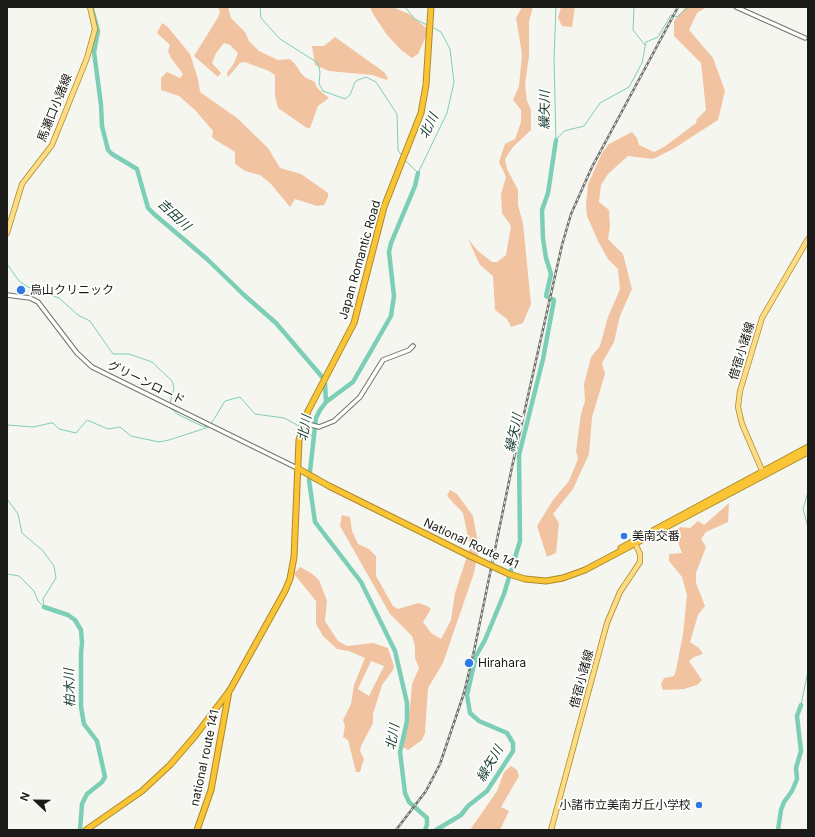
<!DOCTYPE html>
<meta charset="utf-8">
<style>
body{margin:0}
#map{position:relative;width:815px;height:837px;overflow:hidden;background:#f5f6f0;font-family:Inter,sans-serif}
canvas{display:block}
.frame{position:absolute;inset:0;border:8px solid #1a1b19;pointer-events:none}
.north{position:absolute;left:16px;top:781px;width:40px;height:40px;-webkit-text-stroke:3px #fffffe;paint-order:stroke;rotate:292deg;font-size:11px;font-weight:700;line-height:16px;text-align:center;color:#1a1b19}
.north::after{content:'';display:block;margin:auto;width:14px;height:18px;background:#1a1b19;clip-path:polygon(50% 0,100% 100%,50% 72%,0 100%)}
</style>
<div id="map">
<canvas width="815" height="837"></canvas>
<div class="frame"></div>
<div class="north">N</div>
</div>
<script>
const context = document.querySelector('canvas').getContext('2d');
context.lineJoin = 'round';
function fill(path, color) {
  context.fillStyle = color;
  context.fill(path, 'evenodd');
}
function shape(rows) {
  const path = new Path2D();
  for (const r of rows) {
    path.moveTo(r[0], r[1]);
    for (let i = 2; i < r.length; i += 2) path.lineTo(r[i], r[i + 1]);
  }
  return path;
}
function trace(path, color, width, dash) {
  context.strokeStyle = color;
  context.lineWidth = width;
  context.lineCap = dash ? 'butt' : 'round';
  context.setLineDash(dash || []);
  context.stroke(path);
}
function write(font, color, halo, rows, align = 'center') {
  context.font = font + ' Inter,"Noto Sans JP",sans-serif';
  context.lineWidth = 3.5;
  context.setLineDash([]);
  context.textBaseline = 'middle';
  context.strokeStyle = halo;
  context.fillStyle = color;
  for (const [text, x, y, turn = 0] of rows) {
    context.save();
    context.translate(x, y);
    context.rotate((+turn || 0) * Math.PI / 180);
    context.textAlign = isNaN(turn) ? turn : align;
    if (halo) context.strokeText(text, 0, 0);
    context.fillText(text, 0, 0);
    context.restore();
  }
}
const green = shape([
 [218,7,228,7,231,18,245,32,249,41,259,51,278,60,290,59,295,64,301,73,306,78,315,82,317,88,329,98,318,106,310,128,307,128,278,108,275,96,275,75,269,71,245,62,240,63,228,77,227,73,234,63,238,53,230,45,224,43,216,53,212,63,221,73,218,77,194,56,217,19,220,12],
 [370,7,395,8,409,14,429,30,418,54,412,58,401,50,387,35,373,14],
 [522,7,533,7,529,21,529,56,525,85,527,101,531,110,531,130,513,147,505,159,507,169,518,190,518,205,523,223,531,304,523,323,511,327,507,319,495,310,493,276,480,265,468,239,478,251,492,262,497,262,506,255,511,226,502,213,501,194,506,177,499,162,505,144,515,139,521,122,521,110,513,100,519,86,522,54,516,18],
 [561,7,575,7,572,27,562,26,558,18],
 [686,7,707,7,697,13,689,30,713,58,725,91,718,120,673,149,653,159,628,156,608,174,601,185,599,202,609,210,610,227,608,239,623,254,632,289,620,316,614,342,602,363,605,374,592,417,589,454,573,489,553,514,559,523,556,553,547,557,537,526,553,500,569,481,578,459,576,451,581,414,585,401,584,384,591,357,600,346,608,317,620,289,618,269,608,259,598,241,587,216,586,204,588,184,602,153,609,144,632,132,637,138,639,145,654,152,664,147,696,123,697,119,706,110,701,63,674,36,674,21],
 [162,23,167,26,190,54,198,79,200,92,237,118,268,148,280,168,301,174,328,193,328,197,324,205,317,206,295,199,290,207,271,184,260,175,245,171,235,164,235,152,214,139,212,137,213,131,195,110,179,96,161,90,161,78,167,72,180,78,183,74,171,58,168,51,170,45,157,33],
 [335,37,384,72,388,78,387,80,372,75,329,71,315,65,312,46,324,46],
 [450,490,457,494,473,516,479,548,474,573,443,663,428,688,425,733,422,740,408,750,403,747,410,707,412,684,419,668,415,658,415,646,412,636,390,614,340,526,342,515,350,517,352,531,358,544,369,549,376,556,376,576,393,606,398,609,418,603,427,606,431,609,423,622,431,633,441,639,451,620,455,593,470,547,463,513,447,496],
 [729,503,728,522,706,532,701,539,706,547,696,573,696,583,705,606,698,615,690,642,699,648,703,654,694,657,689,661,702,680,697,685,684,689,663,690,661,684,664,678,674,676,676,670,683,634,687,595,682,577,669,561,669,554,682,553,678,542,672,539,672,534,680,527,690,528,698,521,704,525],
 [300,567,311,573,319,580,327,601,325,621,338,641,347,646,373,643,388,648,394,666,393,670,382,685,373,714,373,723,361,746,360,751,364,759,360,772,356,772,348,740,343,737,345,726,343,720,351,704,354,685,365,658,349,651,337,649,323,636,316,624,316,601,294,574],
 [371,661,384,666,369,696,358,689],
 [511,766,517,770,519,776,501,807,509,811,500,830,470,830,497,791,504,772]
]);
const stream = shape([
 [260,7,261,18,280,39,318,63,320,72,319,84,323,91,345,99,350,95,355,82,358,80,366,77,376,82,397,114,398,150,402,156],
 [405,7,415,19,427,25],
 [556,7,554,60,556,139],
 [634,7,633,30,645,45],
 [556,140,564,131,584,126,600,103,629,87,642,63,646,42,658,37,671,15,677,17,688,7],
 [405,160,418,173,447,113,454,82,450,49,441,32,432,27],
 [7,264,19,281,28,287,59,298,78,315,90,321,113,354,129,354,152,362,172,381,174,388,169,407,179,415,202,426,209,427],
 [211,424,225,401,240,397,255,414,284,418,301,427],
 [305,430,313,437],
 [7,434,8,425,33,427,51,423,53,423,59,429,76,433,87,420,108,429,120,427,131,436,159,442,169,440,209,427],
 [808,492,803,509,808,527],
 [7,499,18,514,22,533,43,551,54,566,56,578,43,599,44,607],
 [7,574,19,576,34,591,38,601,44,607],
 [808,640,808,652],
 [801,705,808,671]
]);
const river = shape([
 [92,9,98,31,94,52,101,105,102,126,108,150,112,154,137,169,148,208,154,214,207,259,244,295,276,323,323,378],
 [418,173,415,186,391,243,389,252,394,296,391,316,353,382,326,402,320,410,316,418,309,480,315,522,361,582,395,651,407,703,407,721,400,752,405,793,409,802,427,818,427,825,425,830],
 [325,383,326,402],
 [44,607,68,615,75,620,81,630,82,643,81,653,81,707,84,724,97,741,105,777,102,782,87,794,82,804,80,830],
 [436,830,461,815,468,806,487,791,513,751,513,743,507,733,479,721,470,713,467,695,476,656,485,640,504,594,520,541,519,455,543,359,554,300,546,296,551,274,546,258,543,239,542,210,548,193,556,140],
 [778,830,781,810,784,802,792,791,797,779,796,768,801,751,797,716,801,705]
]);
const minor = shape([
 [736,7,805,38],
 [7,295,30,298,38,302,77,353,92,367,297,468],
 [304,423,319,427,334,421,360,397,383,360,409,350,413,346]
]);
const major = shape([
 [7,233,22,184,52,145,87,58,95,29,90,7],
 [764,475,742,424,738,407,740,391,762,318,808,239],
 [551,830,607,623,620,592,640,562,640,554,634,541]
]);
const highway = shape([
 [297,468,329,486,468,555],
 [621,548,808,447],
 [563,578,585,570,808,452],
 [86,830,142,791,170,765,195,736,230,690,285,591,290,579,294,557,299,440,308,411,354,323,384,207,421,113,426,85,431,7],
 [197,830,211,790,229,691]
]);
const rail = shape([
 [396,830,426,791,440,764,464,693,474,651,512,467,562,245,571,214,592,167,678,7]
]);
const highwayBridge = shape([
 [468,555,509,574,525,579,546,581,563,578]
]);
const markers = [
 [21,290,5,"#3078e5"],
 [624,536,4,"#3078e5"],
 [469,663,5,"#3078e5"],
 [699,805,4,"#3078e5"]
];
const streetNames = [
 ["馬瀬口小諸線",55,108,-68],
 ["Japan Romantic Road",360,260,-74],
 ["借宿小諸線",742,351,-73],
 ["グリーンロード",146,383,26],
 ["National Route 141",471,544,25],
 ["借宿小諸線",582,679,-75],
 ["national route 141",205,758,-78]
];
const poiNames = [
 ["烏山クリニック",30,290],
 ["美南交番",632,536],
 ["Hirahara",478,663],
 ["小諸市立美南ガ丘小学校",691,805,"right"]
];
const waterNames = [
 ["繰矢川",545,110,-90],
 ["北川",429,126,-64],
 ["吉田川",174,215,43],
 ["北川",305,428,-80],
 ["繰矢川",514,433,-78],
 ["柏木川",70,688,-92],
 ["北川",393,737,-80],
 ["繰矢川",490,764,-60]
];
fill(green, '#f2c3a0');
trace(stream, '#7dceb6', 1);
trace(river, '#7dceb6', 4.5);
trace(minor, '#73746f', 5.5);
trace(major, '#ac8a2b', 6);
trace(highway, '#ac8a2b', 7);
trace(minor, '#fff', 3.5);
trace(major, '#fcdc85', 4.5);
trace(highway, '#fac534', 5);
trace(rail, '#70716d', 2.5);
trace(rail, '#fffffe', 1, [3]);
trace(highwayBridge, '#ac8a2b', 7, []);
trace(highwayBridge, '#fac534', 5);
for (const [x, y, r, color] of markers) {
  const dot = new Path2D();
  dot.arc(x, y, r, 0, 2 * Math.PI);
  context.fillStyle = color;
  context.fill(dot);
  trace(dot, '#fffffe', 1.5);
}
write('12px', '#1a1b19', '#fffffe', streetNames);
write('12px', '#1a1b19', '#fffffe', poiNames, 'left');
write('italic 13px', '#153b31', '#fffffe', waterNames);
</script>
